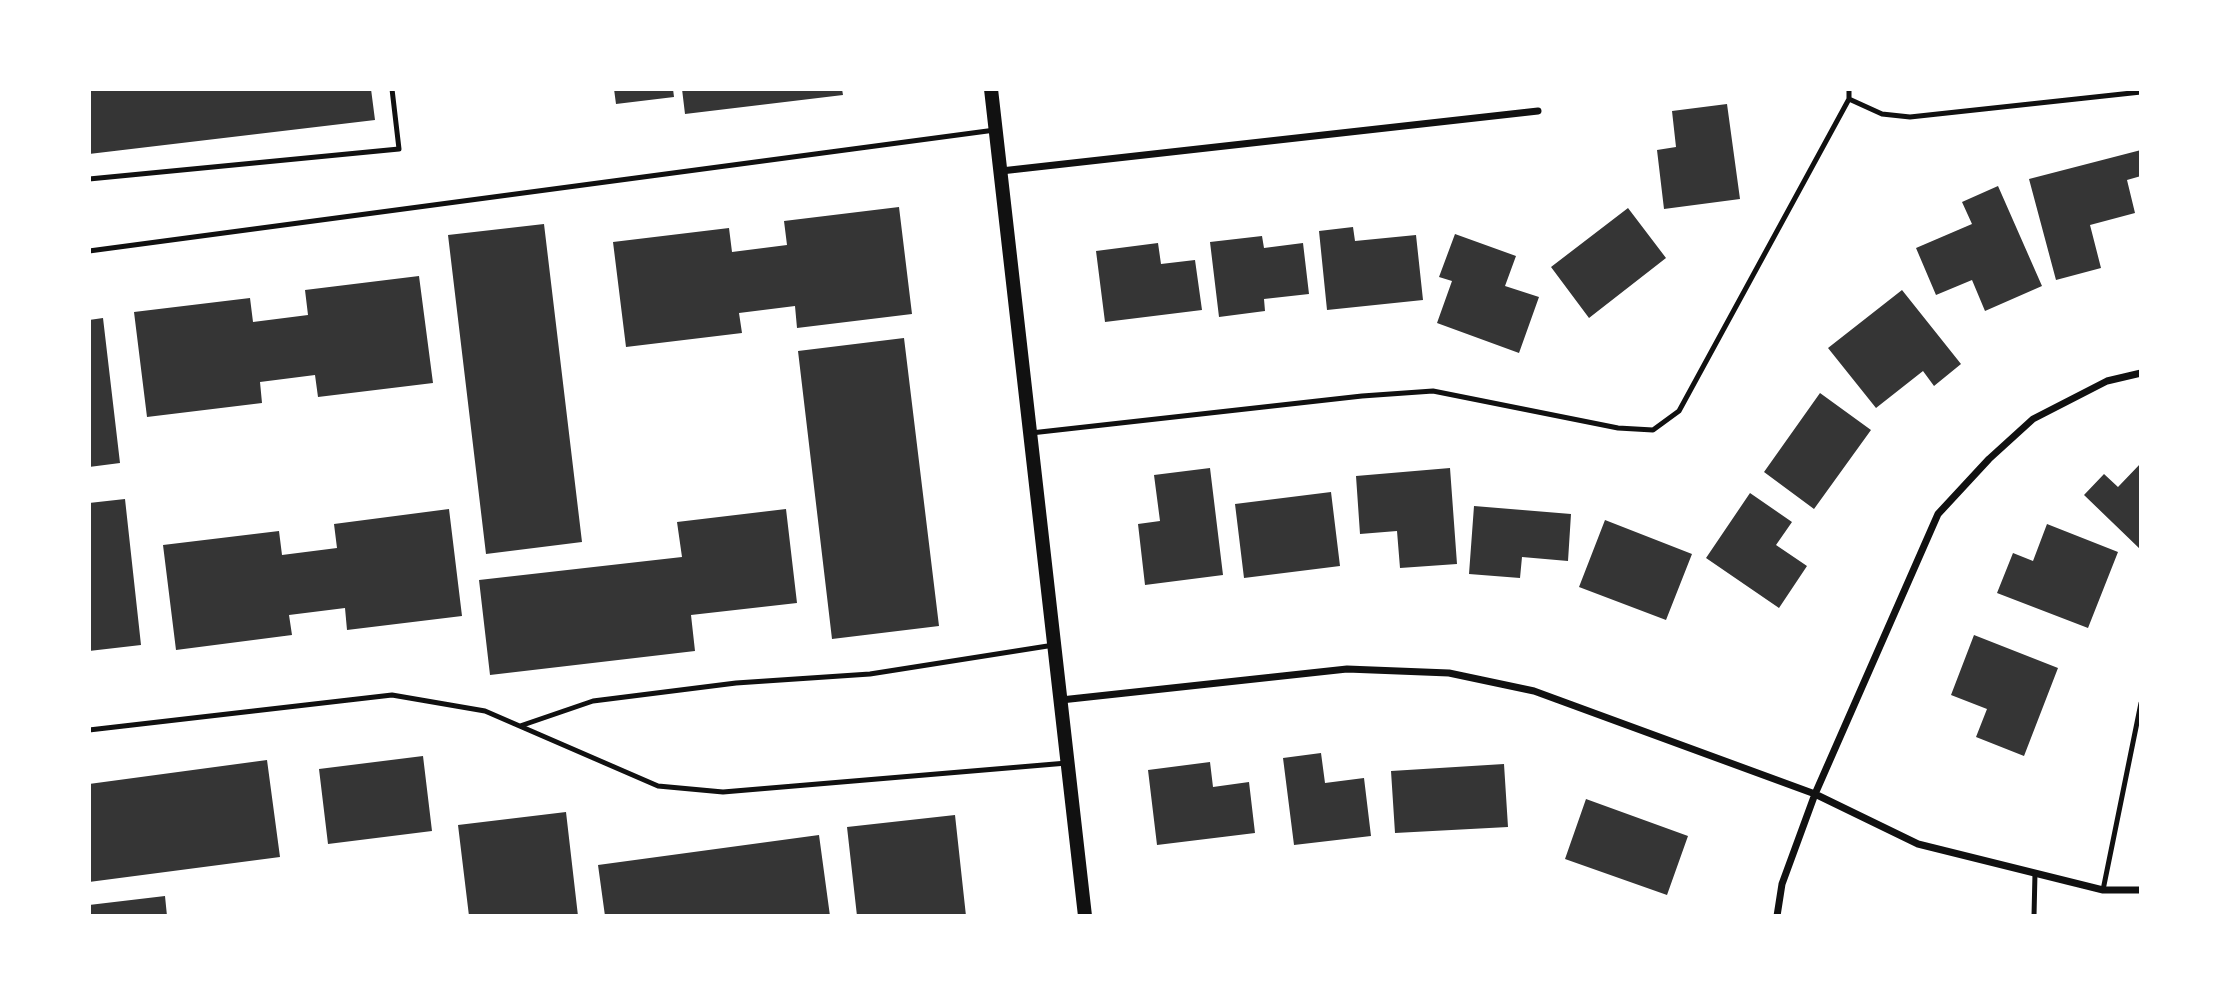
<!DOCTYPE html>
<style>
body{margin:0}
#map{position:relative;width:2230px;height:1005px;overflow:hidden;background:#fff;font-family:Ubuntu,sans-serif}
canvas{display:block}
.frame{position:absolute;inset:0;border:91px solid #fff;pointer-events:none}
</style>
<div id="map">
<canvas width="2230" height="1005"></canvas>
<div class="frame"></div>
</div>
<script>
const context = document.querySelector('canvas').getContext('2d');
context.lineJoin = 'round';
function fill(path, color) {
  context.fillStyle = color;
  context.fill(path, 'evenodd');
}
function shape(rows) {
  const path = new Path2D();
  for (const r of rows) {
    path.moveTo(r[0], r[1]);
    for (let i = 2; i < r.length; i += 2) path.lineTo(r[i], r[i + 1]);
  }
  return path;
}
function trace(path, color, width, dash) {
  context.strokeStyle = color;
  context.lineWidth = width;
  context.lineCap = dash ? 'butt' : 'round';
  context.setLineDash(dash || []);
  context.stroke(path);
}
const building = shape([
 [89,89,371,89,375,120,89,154],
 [614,89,673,89,674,97,616,104],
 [682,89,842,89,843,95,685,114],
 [1727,104,1740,199,1664,209,1657,150,1676,147,1672,111],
 [2141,150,2141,176,2127,180,2135,213,2090,225,2101,268,2056,280,2029,179],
 [1998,186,2042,286,1985,311,1972,280,1936,295,1916,248,1972,224,1962,202],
 [899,207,912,314,797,328,795,306,739,313,742,333,626,347,613,242,729,228,732,252,787,245,784,221],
 [1628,208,1666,258,1589,318,1551,267],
 [544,224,582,542,486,554,448,235],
 [1353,227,1355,241,1416,235,1423,300,1327,310,1319,231],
 [1455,234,1516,256,1505,286,1539,297,1519,353,1437,323,1452,281,1439,277],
 [1262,236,1264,248,1303,243,1309,294,1264,299,1265,311,1219,317,1210,242],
 [1158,243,1161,264,1195,260,1202,310,1105,322,1096,251],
 [419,276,433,383,318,397,315,375,260,382,262,403,147,417,134,312,250,298,253,322,308,315,305,290],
 [1902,290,1961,364,1934,386,1923,371,1876,408,1828,348],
 [103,318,120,463,89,467,89,320],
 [904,338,939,626,832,639,798,351],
 [1820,393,1871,430,1814,509,1764,472],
 [2141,463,2141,550,2084,495,2104,474,2118,487],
 [1210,468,1223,575,1145,585,1138,524,1160,521,1154,475],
 [1450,468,1457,564,1400,568,1397,531,1360,534,1356,476],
 [1331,492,1340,566,1244,578,1235,504],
 [1750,493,1792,522,1776,545,1807,566,1779,608,1706,558],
 [125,499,141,645,89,651,89,503],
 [1474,506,1571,514,1568,561,1522,557,1520,578,1469,574],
 [449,509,462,616,347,630,345,608,289,615,292,635,176,650,163,545,279,531,282,555,337,548,334,524],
 [786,509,797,603,691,615,695,651,490,675,479,580,682,557,677,522],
 [1605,520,1692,554,1666,620,1579,587],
 [2047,524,2118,552,2088,628,1997,593,2013,553,2033,561],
 [1974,635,2058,668,2024,756,1976,737,1987,709,1951,695],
 [1321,753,1325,783,1364,778,1371,836,1294,845,1283,758],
 [423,756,432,831,328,844,319,769],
 [267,760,280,857,89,882,89,784],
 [1210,762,1213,787,1249,782,1255,833,1157,845,1148,770],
 [1504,764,1508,827,1395,833,1391,771],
 [1586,799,1688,836,1667,895,1565,859],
 [566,812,578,916,469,916,458,825],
 [955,815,966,916,857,916,847,827],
 [819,835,830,916,605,916,598,865],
 [165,896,167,916,89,916,89,905]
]);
const service = shape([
 [1849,99,1882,114,1910,117,2141,92],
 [89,179,399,149,392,89],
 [89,251,995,130],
 [1031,433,1362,396,1433,391,1618,428,1653,430,1679,411,1849,99,1849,89],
 [520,726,593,701,736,683,870,674,1054,645],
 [89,730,392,695,485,711,658,786,723,792,1067,763],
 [2103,890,2141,703],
 [2034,916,2035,873]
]);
const minor = shape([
 [1001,171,1538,111],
 [1061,700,1347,669,1449,673,1534,691,1815,794,1918,844,2103,890,2141,890],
 [1777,916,1782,884,1815,794,1938,514,1989,459,2033,419,2107,381,2141,373]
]);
const secondary = shape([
 [991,89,1085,916]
]);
fill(building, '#353535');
trace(service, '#111', 5);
trace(minor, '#111', 7);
trace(secondary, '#111', 14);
</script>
